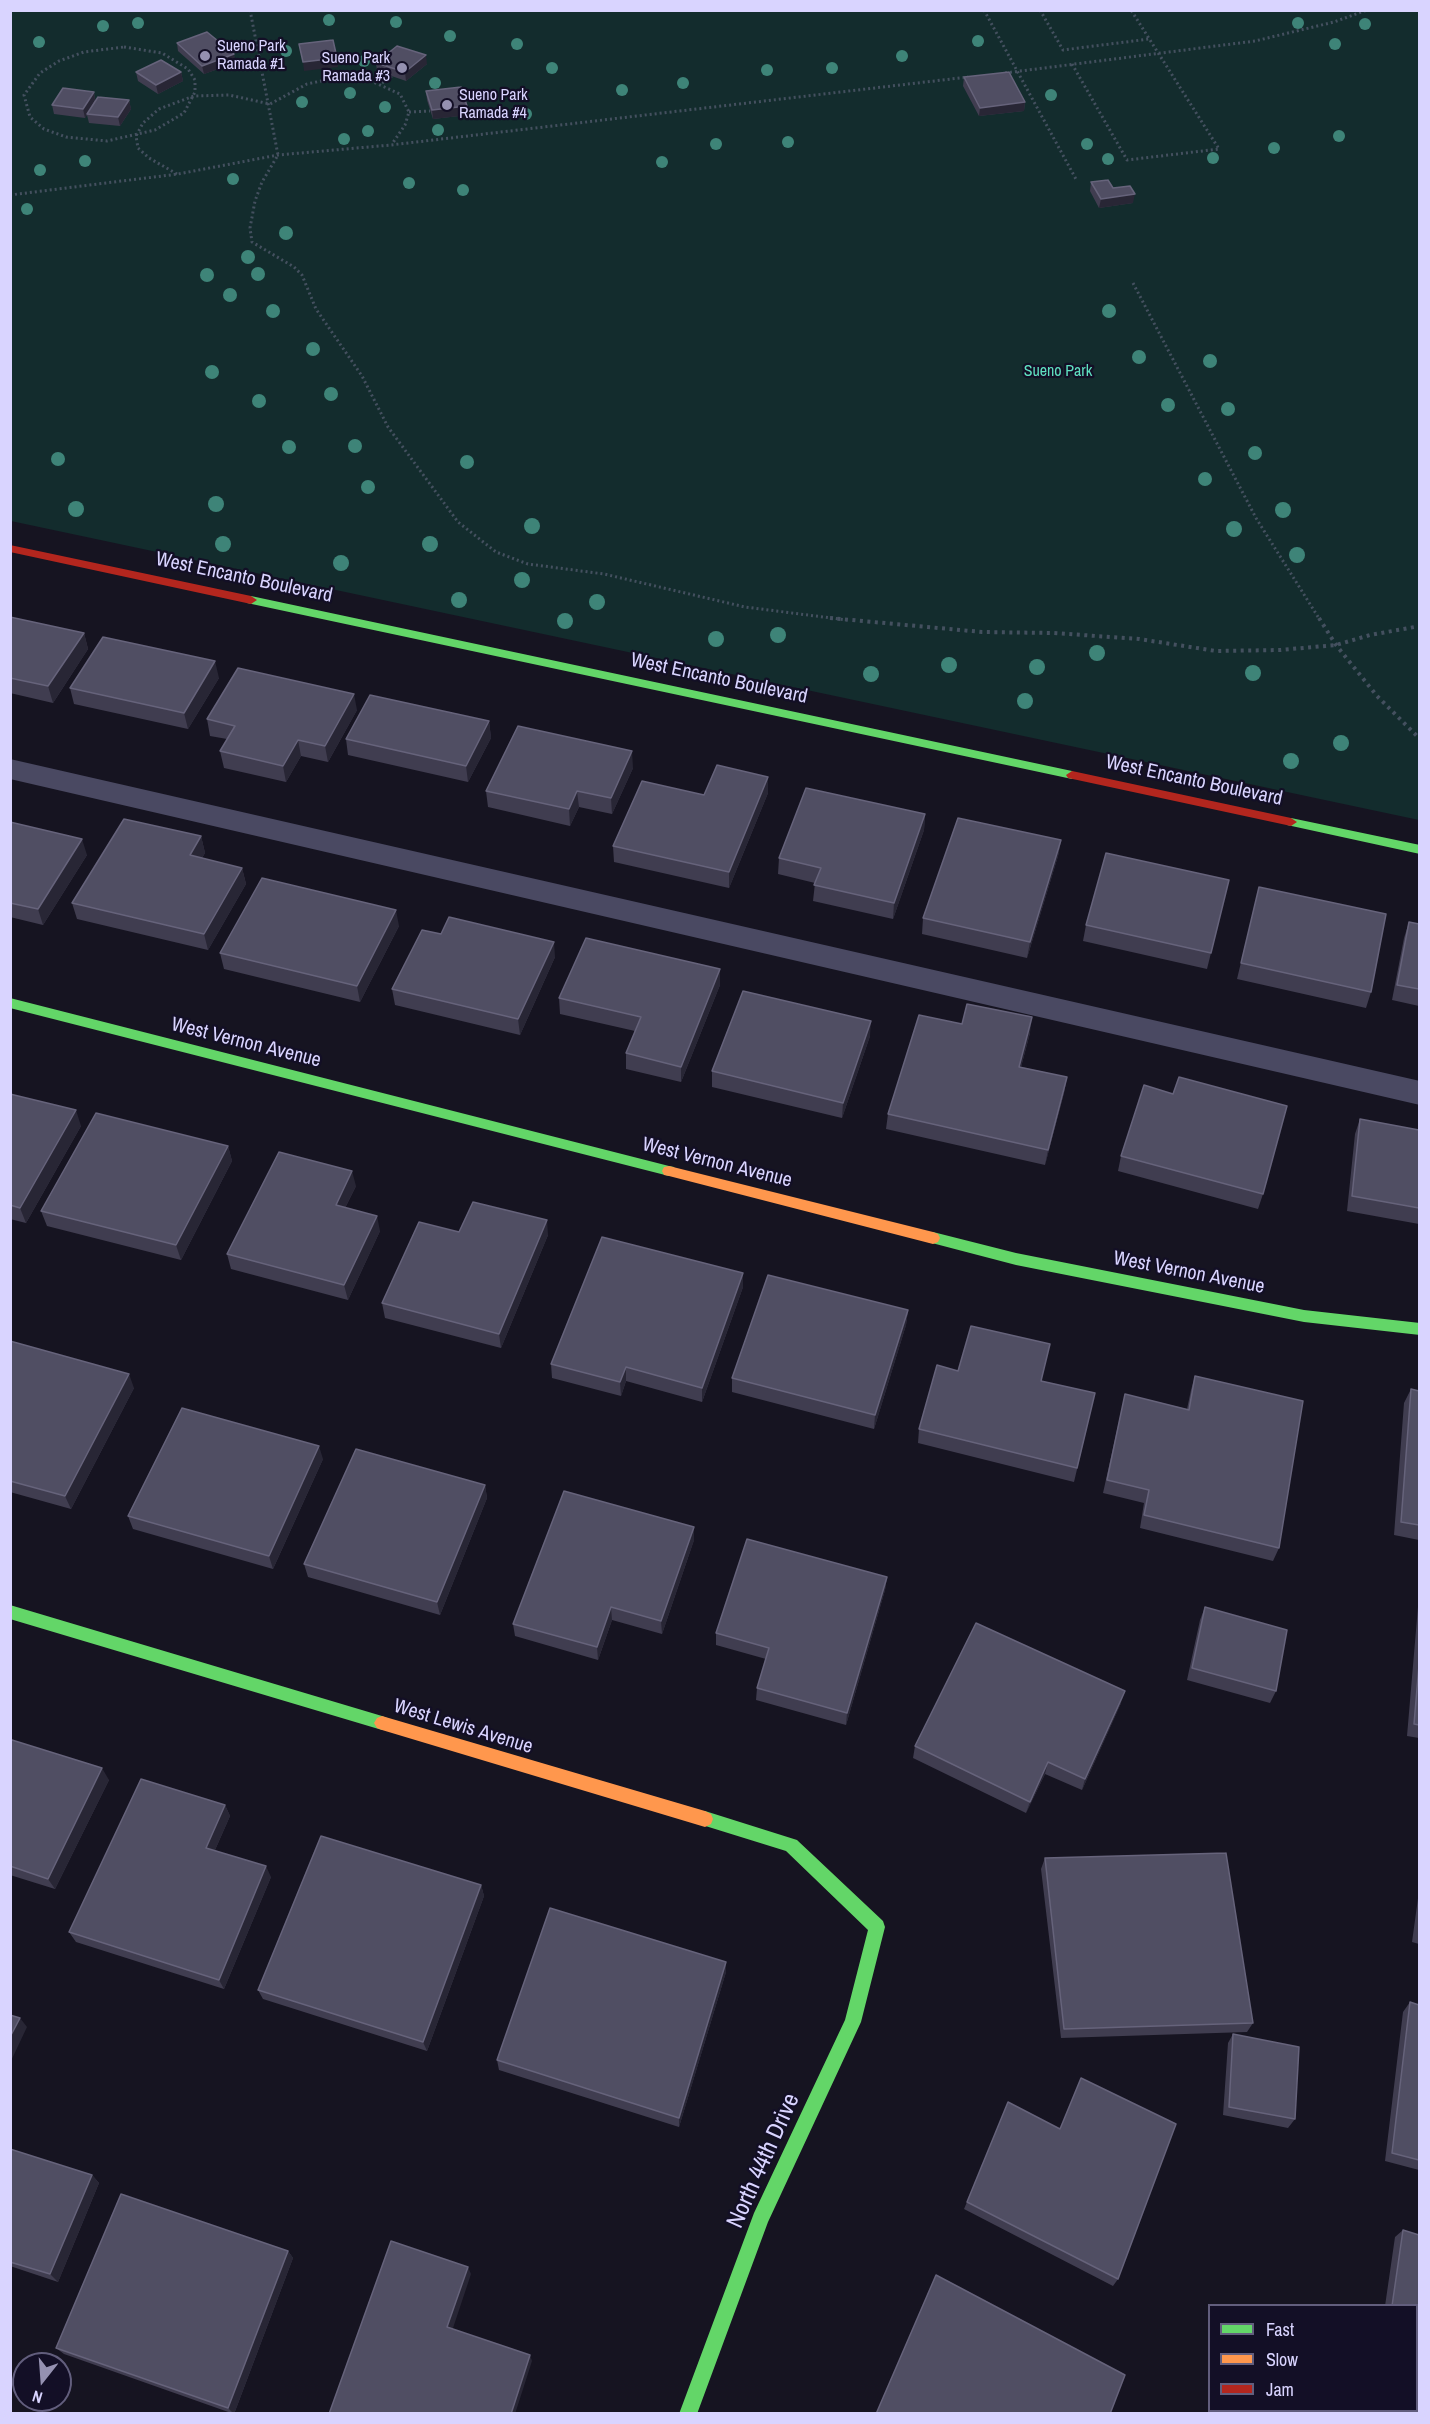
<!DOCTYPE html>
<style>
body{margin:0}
#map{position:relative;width:1430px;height:2424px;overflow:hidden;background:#161421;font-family:"Archivo Narrow",sans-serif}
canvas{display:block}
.frame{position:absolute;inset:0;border:12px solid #d9d4ff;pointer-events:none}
.legend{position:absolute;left:1208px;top:2304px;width:210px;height:108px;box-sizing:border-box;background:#130f26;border:2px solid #625e7d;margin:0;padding:8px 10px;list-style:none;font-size:18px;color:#d9d4ff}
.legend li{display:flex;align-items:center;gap:12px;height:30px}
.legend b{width:30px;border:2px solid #625e7d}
.north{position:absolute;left:12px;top:2352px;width:60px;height:60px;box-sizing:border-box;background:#130f26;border:2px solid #625e7d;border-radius:50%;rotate:197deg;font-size:16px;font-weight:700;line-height:24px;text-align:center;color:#d9d4ff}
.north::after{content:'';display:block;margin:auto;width:21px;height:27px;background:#9591b1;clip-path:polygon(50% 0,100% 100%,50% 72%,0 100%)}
</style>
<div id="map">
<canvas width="1430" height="2424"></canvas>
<div class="frame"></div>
<ul class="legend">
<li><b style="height:8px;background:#63d668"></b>Fast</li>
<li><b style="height:8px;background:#ff974d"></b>Slow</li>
<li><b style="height:8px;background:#b3261e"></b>Jam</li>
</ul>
<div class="north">N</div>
</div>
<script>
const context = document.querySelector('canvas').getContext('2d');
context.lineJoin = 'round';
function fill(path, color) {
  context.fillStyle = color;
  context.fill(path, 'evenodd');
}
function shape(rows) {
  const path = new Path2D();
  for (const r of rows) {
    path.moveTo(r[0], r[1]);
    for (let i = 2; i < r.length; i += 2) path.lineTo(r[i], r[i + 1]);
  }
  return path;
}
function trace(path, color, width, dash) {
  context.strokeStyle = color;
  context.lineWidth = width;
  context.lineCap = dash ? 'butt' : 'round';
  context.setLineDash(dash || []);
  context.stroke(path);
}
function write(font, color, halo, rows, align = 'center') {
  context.font = font + ' "Archivo Narrow",sans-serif';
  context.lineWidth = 4.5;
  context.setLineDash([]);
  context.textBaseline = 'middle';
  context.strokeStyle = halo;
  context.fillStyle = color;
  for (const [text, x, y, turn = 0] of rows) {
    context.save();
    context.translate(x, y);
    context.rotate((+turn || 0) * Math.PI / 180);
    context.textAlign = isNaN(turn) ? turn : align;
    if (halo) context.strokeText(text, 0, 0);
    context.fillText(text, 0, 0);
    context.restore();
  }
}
const green = shape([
 [11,11,1419,11,1419,820,11,521]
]);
const pathFar1 = shape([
 [250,10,278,155,262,182,255,201,250,228,252,242,294,267,302,275,316,309,362,376,388,427,458,522,496,552,528,564,604,574,745,607,847,620],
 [984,10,1077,181],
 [1040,10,1063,50,1149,39],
 [124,47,162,53,188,69,195,80,195,92,184,113,155,130,107,141,66,137,44,129,30,117,24,95,40,73,59,61,84,52,124,47],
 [1072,64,1127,160,1219,149,1131,10],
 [323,69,326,80],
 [1005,73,1255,41,1334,22,1367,10],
 [382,83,392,76],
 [409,112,430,111],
 [177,174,149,158,138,148,136,136,143,123,159,109,194,96,229,95,270,104,307,84,326,80,371,81,400,94,409,112,405,125,392,144],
 [10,195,178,174,278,155,391,145,968,77],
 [1133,283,1256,518,1320,620]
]);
const path = shape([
 [830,618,982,632,1054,633,1139,639,1216,651,1280,650,1336,645,1370,635,1420,626],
 [1319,618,1336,645,1377,696,1420,739]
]);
const lane = shape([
 [10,759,1420,1081,1420,1105,10,779,10,759]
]);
const fast = shape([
 [251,596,1072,771,1078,775,1072,779,247,603,247,597,251,596],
 [1291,818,1420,845,1420,854,1287,825,1285,822,1291,818],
 [10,998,669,1166,674,1167,676,1171,674,1175,669,1176,10,1008,10,998],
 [933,1232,1016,1253,1304,1310,1420,1323,1420,1335,1304,1322,1016,1265,928,1242,926,1238,928,1234,933,1232],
 [10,1605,382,1716,387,1718,390,1723,387,1728,382,1730,10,1619,10,1605],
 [705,1811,797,1840,883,1921,885,1927,861,2022,768,2222,697,2414,679,2414,754,2213,845,2020,868,1930,786,1851,699,1824,697,1819,699,1814,705,1811]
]);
const slow = shape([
 [669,1166,933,1232,938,1234,940,1238,938,1242,933,1244,669,1176,664,1175,662,1171,664,1167,669,1166],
 [382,1716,705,1811,711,1814,713,1819,711,1824,705,1827,382,1730,377,1728,374,1723,377,1718,382,1716]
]);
const jam = shape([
 [10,545,251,596,257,600,251,604,10,552,10,545],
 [1072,771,1291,818,1297,822,1291,826,1068,778,1066,775,1072,771]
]);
const trees = [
 [329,20,6],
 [396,22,6],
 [138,23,6],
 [1298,23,6],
 [1365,24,6],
 [103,26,6],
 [450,36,6],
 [978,41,6],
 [39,42,6],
 [517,44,6],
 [1335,44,6],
 [286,51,6],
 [902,56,6],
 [364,61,6],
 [552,68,6],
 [832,68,6],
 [767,70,6],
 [435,83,6],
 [683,83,6],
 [622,90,6],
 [350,93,6],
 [1051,95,6],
 [302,102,6],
 [385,107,6],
 [526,114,6],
 [438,130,6],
 [368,131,6],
 [1339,136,6],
 [344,139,6],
 [788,142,6],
 [716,144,6],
 [1087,144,6],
 [1274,148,6],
 [1213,158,6],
 [1108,159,6],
 [85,161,6],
 [662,162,6],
 [40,170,6],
 [233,179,6],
 [409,183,6],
 [463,190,6],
 [27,209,6],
 [286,233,7],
 [248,257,7],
 [258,274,7],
 [207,275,7],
 [230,295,7],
 [273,311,7],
 [1109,311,7],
 [313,349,7],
 [1139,357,7],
 [1210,361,7],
 [212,372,7],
 [331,394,7],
 [259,401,7],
 [1168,405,7],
 [1228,409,7],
 [355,446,7],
 [289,447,7],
 [1255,453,7],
 [58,459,7],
 [467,462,7],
 [1205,479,7],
 [368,487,7],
 [216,504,8],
 [76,509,8],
 [1283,510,8],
 [532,526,8],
 [1234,529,8],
 [223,544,8],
 [430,544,8],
 [1297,555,8],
 [341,563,8],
 [522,580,8],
 [459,600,8],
 [597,602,8],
 [565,621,8],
 [778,635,8],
 [716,639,8],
 [1097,653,8],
 [949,665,8],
 [1037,667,8],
 [1253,673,8],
 [871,674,8],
 [1025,701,8],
 [1341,743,8],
 [1291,761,8]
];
const wall = shape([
 [177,43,234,54,235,63,204,74,178,51],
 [376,63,427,64,406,81,377,71],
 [136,72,181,72,183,81,158,94,138,81],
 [964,77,1025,102,1024,111,979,116,963,86],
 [426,91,468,115,433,119,427,100],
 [94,92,95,100,129,100,131,109,120,126,89,123,87,115,85,118,54,114,52,105],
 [1091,182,1133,203,1099,208,1090,191],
 [10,617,84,633,88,649,53,703,10,693],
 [219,678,188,729,74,704,70,688],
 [357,710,328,762,301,756,286,782,224,768,220,751,227,739,210,736,207,719],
 [489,721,491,738,468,782,348,755,346,739],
 [633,768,612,814,579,807,570,826,488,807,486,791],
 [768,777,768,793,729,888,614,862,613,846,704,795],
 [925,814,924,830,893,919,813,901,815,883,778,874,779,858],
 [10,822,87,855,43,925,10,917],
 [201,836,205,853,202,858,242,868,246,884,208,950,77,919,72,903],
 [1061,840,1058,856,1027,958,922,934,923,918],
 [1229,880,1207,969,1083,941,1086,925],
 [1259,887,1371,992,1366,1008,1237,979],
 [1409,922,1419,924,1419,1006,1392,1000,1404,938],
 [399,926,360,1002,224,969,220,953],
 [555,957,520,1035,395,1005,392,989],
 [720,969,720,985,681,1082,626,1069,626,1053,635,1031,560,1014,559,998],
 [962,1024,1030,1033,1021,1067,1067,1077,1064,1093,1045,1165,886,1129,888,1114],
 [870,1036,842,1118,712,1087,712,1071],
 [10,1094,81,1126,26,1223,10,1219],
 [1360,1119,1419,1130,1419,1224,1347,1211,1355,1134],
 [228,1146,232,1161,181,1260,47,1226,41,1211],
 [1121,1156,1263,1194,1258,1209,1118,1171],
 [356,1186,345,1208,380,1231,348,1300,231,1269,227,1254],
 [459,1232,548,1235,501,1348,385,1318,382,1303],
 [743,1273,743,1287,702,1402,626,1381,621,1396,552,1378,551,1364],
 [908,1310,906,1325,874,1429,732,1392,732,1378],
 [10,1341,134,1388,71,1509,10,1492],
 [958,1371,1042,1381,1095,1393,1074,1482,918,1443,919,1429],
 [1195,1376,1279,1548,1273,1561,1140,1528,1144,1503,1103,1493,1125,1394,1187,1409,1191,1390],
 [1411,1389,1419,1391,1419,1540,1394,1535,1404,1403],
 [323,1459,273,1569,133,1529,128,1516],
 [485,1485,487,1498,440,1615,308,1577,304,1564],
 [694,1540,662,1634,612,1620,598,1660,515,1636,513,1624],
 [887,1577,885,1590,846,1725,756,1700,757,1688,766,1659,716,1645,716,1633],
 [1419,1595,1419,1738,1407,1736],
 [1205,1607,1276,1691,1270,1703,1187,1680,1200,1620],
 [1121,1703,1082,1790,1045,1774,1026,1813,913,1758,915,1746],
 [10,1742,109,1780,55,1889,10,1875],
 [225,1805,230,1816,215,1850,271,1877,224,1989,76,1942,69,1932],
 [1045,1858,1253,2023,1247,2032,1061,2038,1041,1869],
 [481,1885,484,1896,427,2051,263,1999,258,1990],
 [1419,1891,1419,1944,1412,1942],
 [726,1962,726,1972,679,2127,499,2070,497,2060],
 [1410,2002,1419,2005,1419,2170,1385,2161,1403,2012],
 [1233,2034,1295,2119,1288,2128,1223,2115,1228,2043],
 [10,2149,92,2175,99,2183,58,2282,10,2266],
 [967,2202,1118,2279,1113,2286,964,2209],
 [1403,2230,1419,2235,1419,2414,1370,2414,1370,2410,1416,2410,1416,2306,1385,2306,1395,2237],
 [288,2251,293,2258,234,2414,64,2354,56,2348]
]);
const shadedWall = shape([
 [234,54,235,63,204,74,202,66],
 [426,55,427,64,406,81,405,72],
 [337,58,338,67,304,71,303,62],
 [181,72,183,81,158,94,156,85],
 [94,92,95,100,85,118,83,109],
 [129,100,131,109,120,126,118,117],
 [1025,102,1024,111,979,116,980,108],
 [467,106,468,115,433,119,432,110],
 [1135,194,1133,203,1099,208,1101,199],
 [84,633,88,649,53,703,48,686],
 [215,661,219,678,188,729,184,713],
 [354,694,357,710,328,762,325,746],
 [489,721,491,738,468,782,466,766],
 [298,740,301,756,286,782,283,766],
 [632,751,633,768,612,814,611,798],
 [768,777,768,793,729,888,729,872],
 [577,791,579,807,570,826,569,809],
 [925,814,924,830,893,919,894,903],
 [201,836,205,853,194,871,190,855],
 [82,839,87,855,43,925,38,909],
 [1061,840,1058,856,1027,958,1030,942],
 [242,868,246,884,208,950,204,934],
 [396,910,399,926,360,1002,357,986],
 [554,942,555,957,520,1035,518,1019],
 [720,969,720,985,681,1082,681,1067],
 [1032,1017,1030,1033,1017,1082,1019,1067],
 [871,1021,870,1036,842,1118,843,1103],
 [1067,1077,1064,1093,1045,1165,1048,1150],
 [76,1110,81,1126,26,1223,20,1208],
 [228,1146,232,1161,181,1260,176,1245],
 [352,1171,356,1186,339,1220,336,1205],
 [377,1216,380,1231,348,1300,344,1285],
 [547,1220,548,1235,501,1348,499,1334],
 [743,1273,743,1287,702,1402,702,1388],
 [908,1310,906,1325,874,1429,875,1415],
 [626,1367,626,1381,621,1396,620,1382],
 [129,1374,134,1388,71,1509,65,1496],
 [319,1446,323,1459,273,1569,269,1556],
 [485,1485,487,1498,440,1615,437,1602],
 [694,1527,694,1540,662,1634,661,1621],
 [887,1577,885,1590,846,1725,847,1713],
 [611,1607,612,1620,598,1660,597,1647],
 [1125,1691,1121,1703,1082,1790,1085,1779],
 [1048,1762,1045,1774,1026,1813,1030,1802],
 [102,1768,109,1780,55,1889,48,1879],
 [225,1805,230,1816,211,1859,206,1848],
 [266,1866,271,1877,224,1989,219,1980],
 [481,1885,484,1896,427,2051,423,2042],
 [726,1962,726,1972,679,2127,679,2118],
 [20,2018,27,2027,10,2063,10,2037],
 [92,2175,99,2183,58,2282,50,2274],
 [288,2251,293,2258,234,2414,228,2408],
 [468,2267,471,2274,451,2334,447,2327],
 [530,2355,532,2361,515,2414,511,2414]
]);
const building = shape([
 [207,32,234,54,202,66,177,43,207,32],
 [333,40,337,58,303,62,299,44,333,40],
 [397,46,426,55,405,72,376,63,397,46],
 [161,60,181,72,156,85,136,72,161,60],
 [1009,72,1025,102,980,108,964,77,1009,72],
 [461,87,467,106,432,110,426,91,461,87],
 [63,88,94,92,83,109,52,105,63,88],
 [98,97,129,100,118,117,87,114,98,97],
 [1108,180,1113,188,1130,186,1135,194,1101,199,1091,182,1108,180],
 [10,617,84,633,48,686,10,678,10,617],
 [103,637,215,661,184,713,70,688,103,637],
 [238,668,354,694,325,746,298,740,283,766,220,751,235,726,207,719,238,668],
 [370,695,489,721,466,766,346,739,370,695],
 [518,726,632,751,611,798,577,791,569,809,486,791,518,726],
 [717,765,768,777,729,872,613,846,642,781,704,795,717,765],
 [806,788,925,814,894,903,814,885,821,868,779,858,806,788],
 [958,818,1061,840,1030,942,923,918,958,818],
 [124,819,201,836,190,855,242,868,204,934,72,903,124,819],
 [10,822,82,839,38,909,10,903,10,822],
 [1106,853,1229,880,1211,953,1086,925,1106,853],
 [262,878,396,910,357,986,220,953,262,878],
 [1259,887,1386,914,1371,992,1241,963,1259,887],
 [449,917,554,942,518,1019,392,989,422,930,441,934,449,917],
 [1409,922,1419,924,1419,989,1397,985,1409,922],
 [586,938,720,969,681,1067,626,1053,641,1017,559,998,586,938],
 [743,991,871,1021,843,1103,712,1071,743,991],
 [967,1004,1032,1017,1019,1067,1067,1077,1048,1150,888,1114,919,1015,962,1024,967,1004],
 [1179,1077,1287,1106,1263,1194,1121,1156,1144,1085,1173,1094,1179,1077],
 [10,1094,76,1110,20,1208,10,1205,10,1094],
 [96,1113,228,1146,176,1245,41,1211,96,1113],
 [1360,1119,1419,1130,1419,1208,1352,1196,1360,1119],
 [279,1152,352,1171,336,1205,377,1216,344,1285,227,1254,279,1152],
 [473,1202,547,1220,499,1334,382,1303,419,1222,459,1232,473,1202],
 [602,1237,743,1273,702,1388,626,1367,620,1382,551,1364,602,1237],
 [768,1275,908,1310,875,1415,732,1378,768,1275],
 [971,1326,1050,1344,1041,1381,1095,1393,1077,1468,919,1429,937,1365,958,1371,971,1326],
 [10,1341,129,1374,65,1496,10,1481,10,1341],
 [1195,1376,1303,1401,1279,1548,1144,1515,1149,1490,1107,1480,1125,1394,1189,1410,1195,1376],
 [1411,1389,1419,1391,1419,1525,1401,1522,1411,1389],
 [182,1408,319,1446,269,1556,128,1516,182,1408],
 [356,1449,485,1485,437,1602,304,1564,356,1449],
 [564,1491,694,1527,661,1621,611,1607,597,1647,513,1624,564,1491],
 [747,1539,887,1577,847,1713,757,1688,769,1648,716,1633,747,1539],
 [1205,1607,1287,1630,1276,1691,1192,1668,1205,1607],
 [976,1623,1125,1691,1085,1779,1048,1762,1030,1802,915,1746,976,1623],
 [1419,1665,1419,1725,1414,1724,1419,1665],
 [12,1740,102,1768,48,1879,10,1866,10,1742,12,1740],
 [141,1779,225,1805,206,1848,266,1866,219,1980,69,1932,141,1779],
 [321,1836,481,1885,423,2042,258,1990,321,1836],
 [1226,1853,1253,2023,1064,2029,1045,1858,1226,1853],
 [550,1908,726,1962,679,2118,497,2060,550,1908],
 [1410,2002,1419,2005,1419,2160,1392,2153,1410,2002],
 [10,2015,20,2018,10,2037,10,2015],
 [1233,2034,1299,2047,1295,2119,1229,2107,1233,2034],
 [1081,2078,1176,2124,1118,2279,967,2202,1008,2102,1060,2129,1081,2078],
 [10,2149,92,2175,50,2274,10,2262,10,2149],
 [121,2194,288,2251,228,2408,56,2348,121,2194],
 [1403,2230,1419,2235,1419,2414,1377,2414,1377,2410,1416,2410,1416,2306,1392,2306,1403,2230],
 [391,2241,468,2267,447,2327,530,2355,511,2414,329,2414,391,2241],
 [936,2275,1125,2375,1110,2414,876,2414,936,2275]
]);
const markers = [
 [205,56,6,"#9591b1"],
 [402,68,6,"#9591b1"],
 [447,105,6,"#9591b1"]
];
const farPoinames = [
 ["Sueno Park",217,47],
 ["Ramada #1",217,65],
 ["Sueno Park",390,59,"right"],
 ["Ramada #3",390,77,"right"],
 ["Sueno Park",459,96],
 ["Ramada #4",459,114]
];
const farParknames = [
 ["Sueno Park",1058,372]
];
const streetNames = [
 ["West Encanto Boulevard",244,578,12],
 ["West Encanto Boulevard",719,679,12],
 ["West Encanto Boulevard",1194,781,12],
 ["West Vernon Avenue",246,1043,14],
 ["West Vernon Avenue",717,1163,14],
 ["West Vernon Avenue",1189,1273,11],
 ["West Lewis Avenue",463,1727,17]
];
const nearStreetnames = [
 ["North 44th Drive",764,2161,-66]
];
fill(green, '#132c2d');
trace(pathFar1, '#44505f', 3, [2, 3]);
trace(path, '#44505f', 4, [3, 4.5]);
fill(lane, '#4a4962');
fill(fast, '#63d668');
fill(slow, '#ff974d');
fill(jam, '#b3261e');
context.fillStyle = '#3e8478';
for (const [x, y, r] of trees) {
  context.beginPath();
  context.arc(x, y, r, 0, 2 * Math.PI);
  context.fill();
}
fill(wall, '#403d50');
fill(shadedWall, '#282635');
fill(building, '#504e63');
trace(building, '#66637b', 1.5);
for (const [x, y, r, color] of markers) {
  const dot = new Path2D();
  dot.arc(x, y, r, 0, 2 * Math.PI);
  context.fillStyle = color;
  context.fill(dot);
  trace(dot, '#130f26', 2);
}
write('16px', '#d9d4ff', '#130f26', farPoinames, 'left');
write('16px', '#5fe0c0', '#130f26', farParknames);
write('20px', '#d9d4ff', '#130f26', streetNames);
write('24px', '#d9d4ff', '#130f26', nearStreetnames);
</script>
